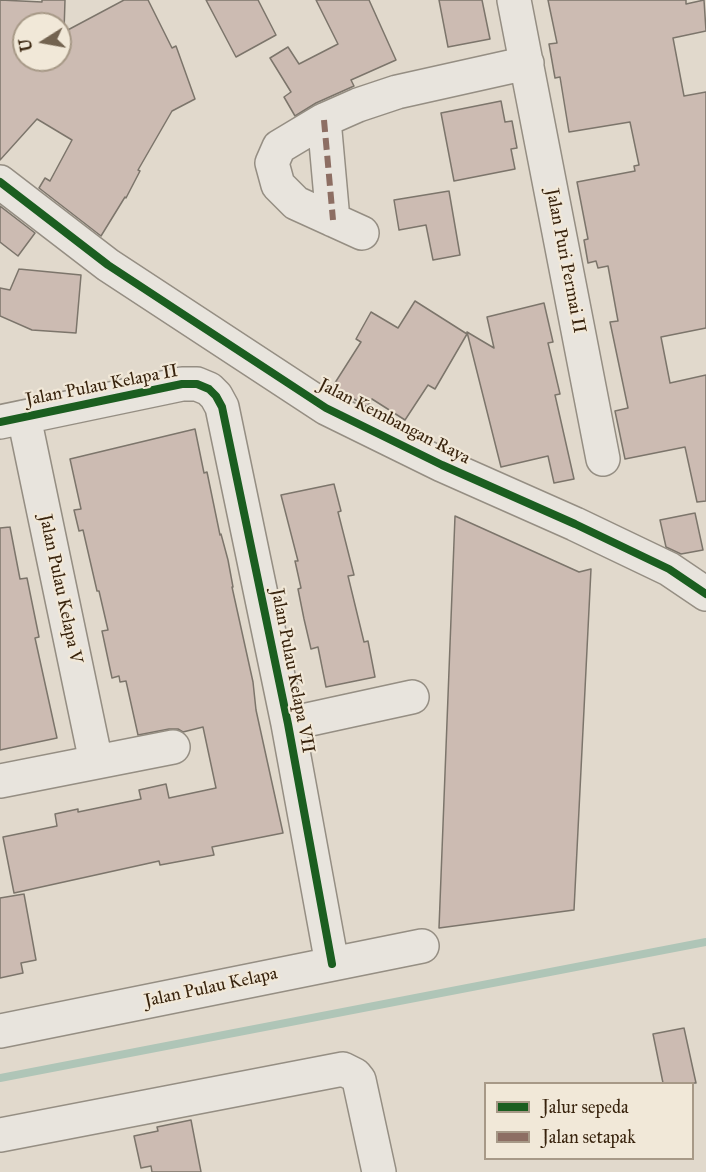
<!DOCTYPE html>
<style>
body{margin:0}
#map{position:relative;width:706px;height:1172px;overflow:hidden;background:#e1d9cc;font-family:"IM FELL Great Primer",serif}
canvas{display:block}
.legend{position:absolute;left:484px;top:1082px;width:210px;height:78px;box-sizing:border-box;background:#f1e8d8;border:2px solid #a79987;margin:0;padding:8px 10px;list-style:none;font-size:18px;color:#38230d}
.legend li{display:flex;align-items:center;gap:12px;height:30px}
.legend b{width:30px;border:2px solid #a79987}
.north{position:absolute;left:12px;top:12px;width:60px;height:60px;box-sizing:border-box;background:#f1e8d8;border:2px solid #a79987;border-radius:50%;rotate:259deg;font-size:16px;font-weight:700;line-height:24px;text-align:center;color:#38230d}
.north::after{content:'';display:block;margin:auto;width:21px;height:27px;background:#736350;clip-path:polygon(50% 0,100% 100%,50% 72%,0 100%)}
</style>
<div id="map">
<canvas width="706" height="1172"></canvas>
<ul class="legend">
<li><b style="height:8px;background:#1b5e20"></b>Jalur sepeda</li>
<li><b style="height:8px;background:#8d6e63"></b>Jalan setapak</li>
</ul>
<div class="north">U</div>
</div>
<script>
const context = document.querySelector('canvas').getContext('2d');
context.lineJoin = 'round';
function shape(rows) {
  const path = new Path2D();
  for (const r of rows) {
    path.moveTo(r[0], r[1]);
    for (let i = 2; i < r.length; i += 2) path.lineTo(r[i], r[i + 1]);
  }
  return path;
}
function trace(path, color, width, dash) {
  context.strokeStyle = color;
  context.lineWidth = width;
  context.lineCap = dash ? 'butt' : 'round';
  context.setLineDash(dash || []);
  context.stroke(path);
}
function fill(path, color) {
  context.fillStyle = color;
  context.fill(path, 'evenodd');
}
function write(font, color, halo, rows, align = 'center') {
  context.font = font + ' "IM FELL Great Primer",serif';
  context.lineWidth = 4.5;
  context.setLineDash([]);
  context.textBaseline = 'middle';
  context.strokeStyle = halo;
  context.fillStyle = color;
  for (const [text, x, y, turn = 0] of rows) {
    context.save();
    context.translate(x, y);
    context.rotate((+turn || 0) * Math.PI / 180);
    context.textAlign = isNaN(turn) ? turn : align;
    if (halo) context.strokeText(text, 0, 0);
    context.fillText(text, 0, 0);
    context.restore();
  }
}
const stream = shape([
 [0,1078,706,942]
]);
const building = shape([
 [0,0,42,2,42,0,65,0,64,32,124,0,148,0,172,48,176,46,195,99,172,111,138,170,140,171,126,198,125,197,101,236,39,188,45,178,50,181,72,140,37,119,0,160,0,0],
 [24,24,60,24,60,60,24,60,24,24],
 [206,0,258,0,276,35,236,57,206,0],
 [316,0,369,0,396,60,351,80,354,86,316,103,295,116,284,97,291,92,270,58,288,47,299,64,338,44,316,0],
 [439,0,482,0,490,39,448,47,439,0],
 [548,0,686,0,686,4,704,0,706,31,673,38,684,96,706,92,706,328,661,337,670,383,706,375,706,501,697,502,685,447,625,459,615,411,628,408,610,322,618,321,608,266,598,268,596,261,588,263,584,240,588,239,577,182,635,171,634,166,639,165,630,122,569,132,560,77,555,78,549,44,557,43,548,0],
 [501,101,505,122,512,121,517,148,511,149,515,169,454,181,441,113,501,101],
 [449,191,460,255,433,260,426,225,399,230,394,200,449,191],
 [0,206,35,233,18,256,0,242,0,206],
 [19,269,81,275,76,333,32,330,0,316,0,288,10,290,19,269],
 [415,301,467,334,435,389,428,385,405,420,372,399,367,407,333,386,361,342,356,339,371,312,398,328,415,301],
 [544,303,553,342,548,343,560,394,555,395,574,479,554,483,548,456,501,467,467,332,494,348,487,317,544,303],
 [195,429,204,473,207,472,220,535,221,534,228,560,233,587,232,587,253,682,256,710,283,833,212,847,214,855,160,865,159,861,14,893,3,837,57,826,55,814,78,809,78,812,141,799,139,790,166,784,169,798,216,788,203,727,183,732,178,729,169,729,138,735,126,681,120,682,119,676,112,678,102,631,108,630,99,591,97,591,83,530,79,531,74,510,81,509,70,459,195,429],
 [334,484,341,511,338,512,354,575,348,576,364,642,368,641,375,677,326,687,318,647,311,649,304,619,298,589,301,588,295,561,298,561,281,495,334,484],
 [695,513,703,550,681,554,666,547,660,520,695,513],
 [455,516,579,572,591,569,574,910,439,928,455,516],
 [10,527,20,579,27,578,39,637,35,638,57,738,0,750,0,528,10,527],
 [24,894,36,960,21,963,23,973,0,978,0,898,24,894],
 [684,1028,696,1083,663,1083,653,1034,684,1028],
 [191,1120,201,1172,152,1172,151,1166,141,1168,134,1136,158,1131,157,1127,191,1120]
]);
const minor = shape([
 [514,0,603,459],
 [324,120,333,220],
 [0,182,108,265,326,408,442,465,575,524,669,569,706,594],
 [362,233,296,203,278,185,272,163,279,147,324,120,358,105,397,92,527,63],
 [24,417,96,762],
 [0,422,182,384,197,384,209,389,216,396,222,407,288,724,332,964],
 [288,724,412,697],
 [0,781,173,747],
 [0,1031,422,946],
 [0,1135,343,1069,355,1075,359,1080,379,1172]
]);
const quiet = shape([
 [324,120,333,220]
]);
const cycleway = shape([
 [0,182,108,265,326,408,442,465,575,524,669,569,706,594],
 [0,422,182,384,197,384,209,389,216,396,222,407,288,724,332,964]
]);
const streetNames = [
 ["Jalan Puri Permai II",565,261,79],
 ["Jalan Pulau Kelapa II",102,386,-11],
 ["Jalan Kembangan Raya",394,422,27],
 ["Jalan Pulau Kelapa V",60,589,78],
 ["Jalan Pulau Kelapa VII",292,671,79],
 ["Jalan Pulau Kelapa",211,988,-12]
];
trace(stream, '#afc5b7', 8);
fill(building, '#ccbbb2');
trace(building, '#7c756b', 1.5);
trace(minor, '#958e83', 36);
trace(minor, '#e8e4dd', 33);
trace(quiet, '#8d6e63', 6, [12, 6]);
trace(cycleway, '#1b5e20', 8);
write('18px', '#38230d', '#f1e8d8', streetNames);
</script>
